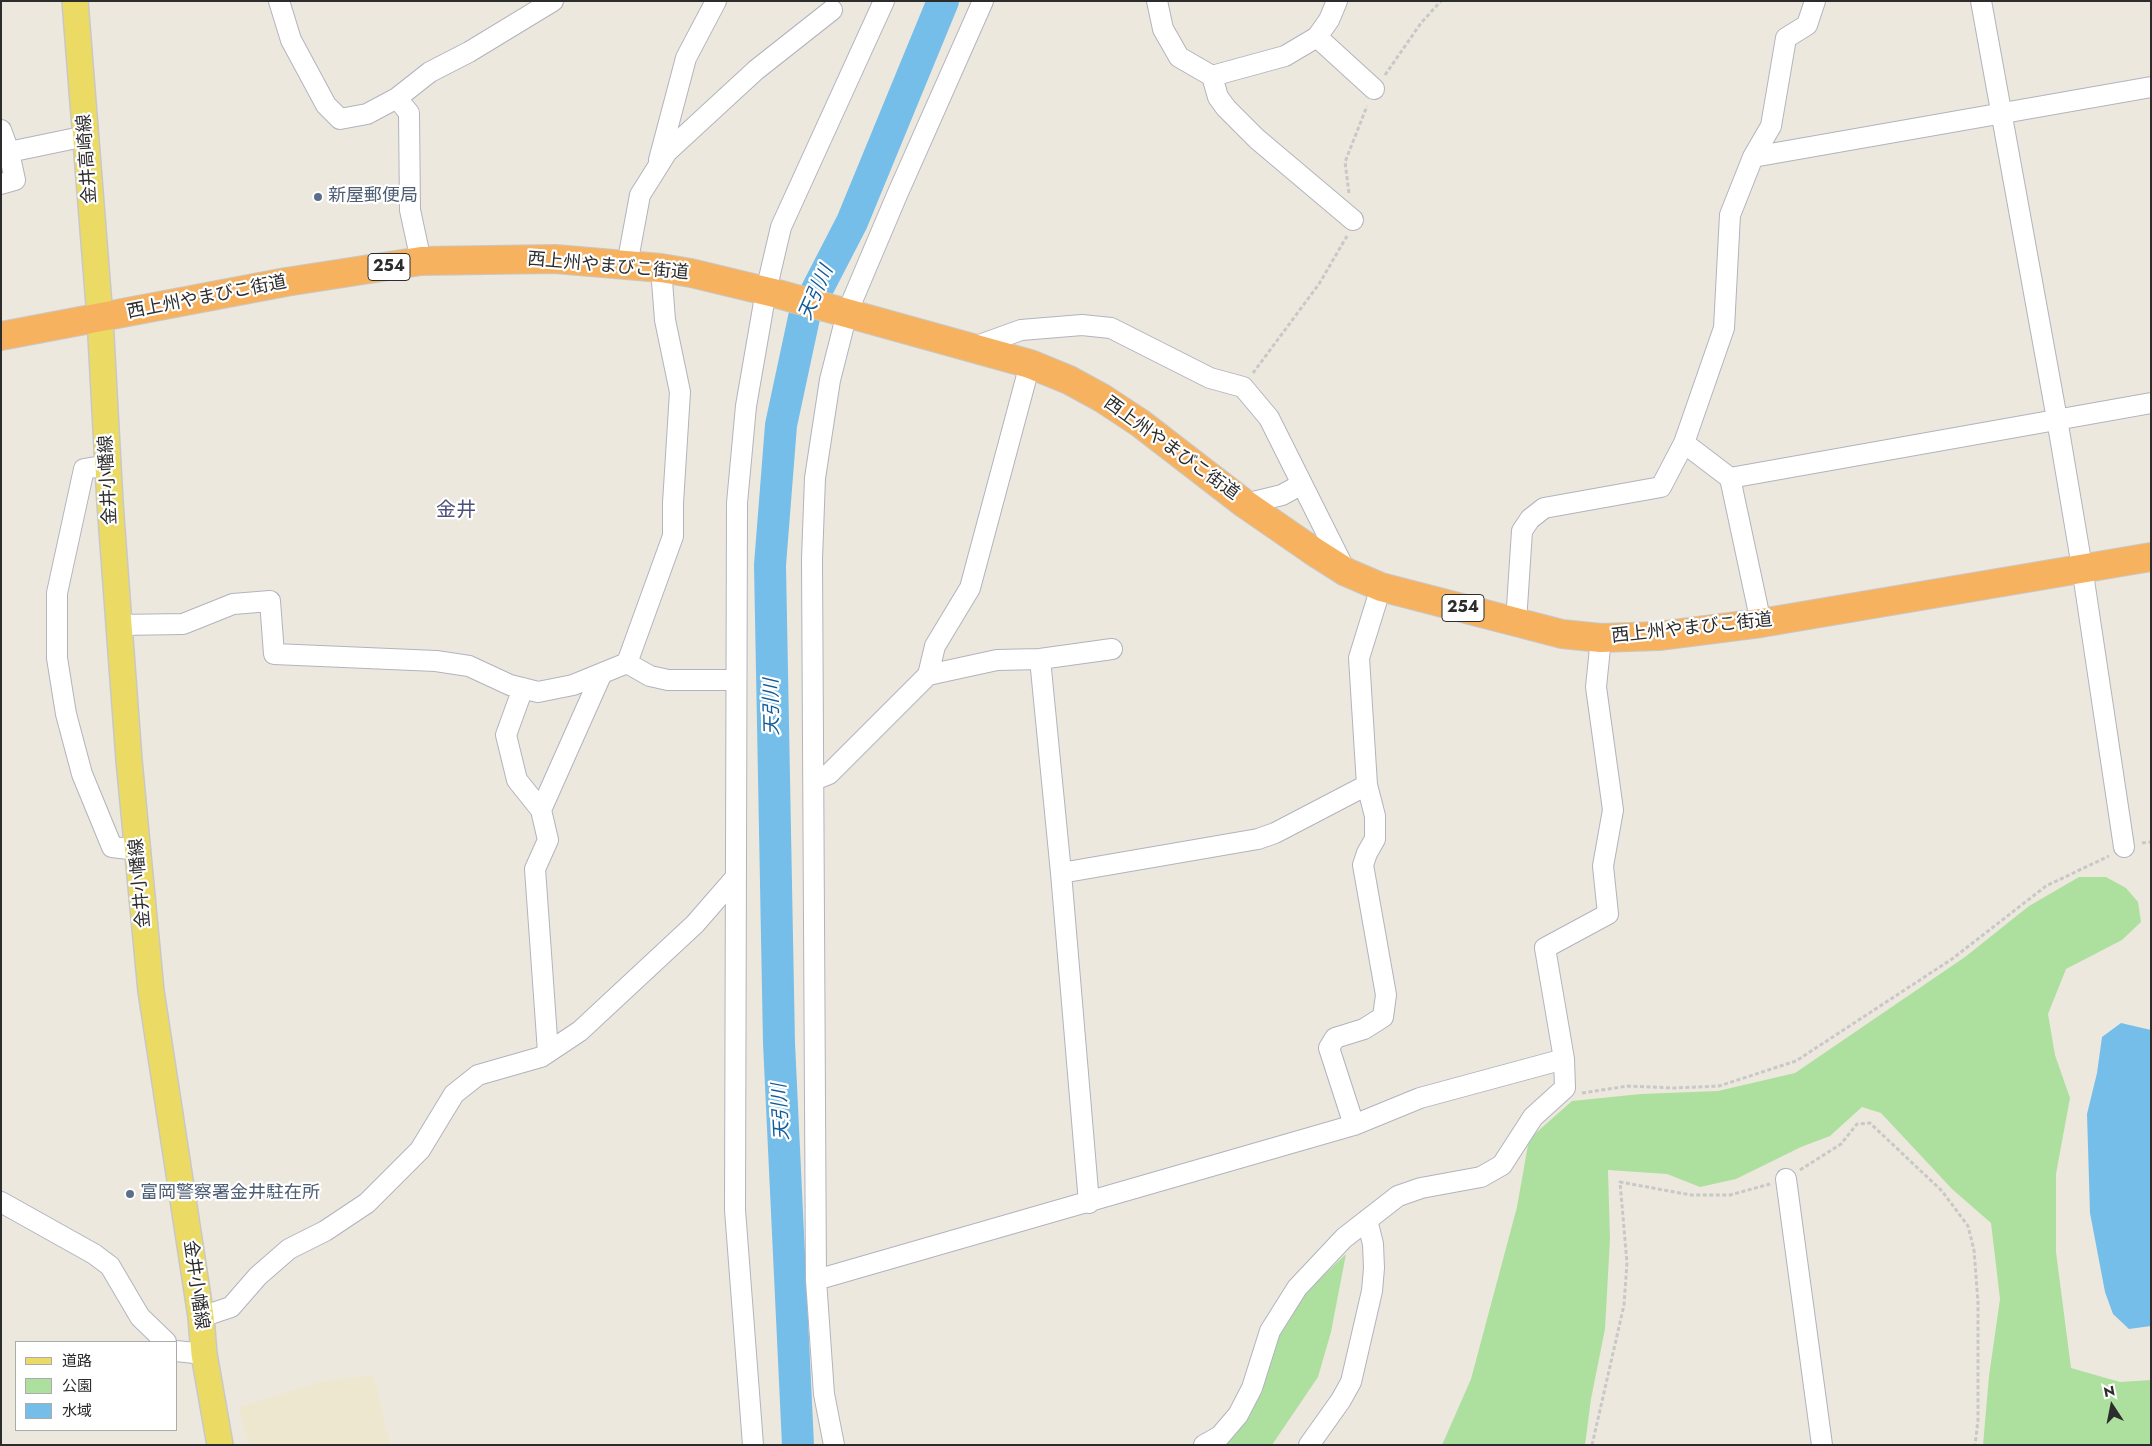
<!DOCTYPE html>
<meta charset="utf-8">
<style>
body{margin:0}
#map{position:relative;width:2152px;height:1446px;overflow:hidden;background:#ede8de;font-family:Jost,"Noto Sans JP",sans-serif}
canvas{display:block}
.frame{position:absolute;inset:0;border:2px solid #2c2c2c;pointer-events:none}
.legend{position:absolute;left:15px;top:1341px;width:162px;height:90px;box-sizing:border-box;background:#fff;border:1px solid #ababab;margin:0;padding:6px 9px;list-style:none;font-size:15px;color:#2c2c2c}
.legend li{display:flex;align-items:center;gap:10px;height:25px}
.legend b{width:25px;border:1px solid #ababab}
.north{position:absolute;left:2087px;top:1381px;width:50px;height:50px;-webkit-text-stroke:4px #fff;paint-order:stroke;rotate:349deg;font-size:14px;font-weight:700;line-height:20px;text-align:center;color:#2c2c2c}
.north::after{content:'';display:block;margin:auto;width:18px;height:22px;background:#2c2c2c;clip-path:polygon(50% 0,100% 100%,50% 72%,0 100%)}
</style>
<div id="map">
<canvas width="2152" height="1446"></canvas>
<div class="frame"></div>
<ul class="legend">
<li><b style="height:6px;background:#ebdb65"></b>道路</li>
<li><b style="height:14px;background:#ade09e"></b>公園</li>
<li><b style="height:14px;background:#76beea"></b>水域</li>
</ul>
<div class="north">N</div>
</div>
<script>
const context = document.querySelector('canvas').getContext('2d');
context.lineJoin = 'round';
function fill(path, color) {
  context.fillStyle = color;
  context.fill(path, 'evenodd');
}
function shape(rows) {
  const path = new Path2D();
  for (const r of rows) {
    path.moveTo(r[0], r[1]);
    for (let i = 2; i < r.length; i += 2) path.lineTo(r[i], r[i + 1]);
  }
  return path;
}
function trace(path, color, width, dash) {
  context.strokeStyle = color;
  context.lineWidth = width;
  context.lineCap = dash ? 'butt' : 'round';
  context.setLineDash(dash || []);
  context.stroke(path);
}
function write(font, color, halo, rows, align = 'center') {
  context.font = font + ' Jost,"Noto Sans JP",sans-serif';
  context.lineWidth = 4.5;
  context.setLineDash([]);
  context.textBaseline = 'middle';
  context.strokeStyle = halo;
  context.fillStyle = color;
  for (const [text, x, y, turn = 0] of rows) {
    context.save();
    context.translate(x, y);
    context.rotate((+turn || 0) * Math.PI / 180);
    context.textAlign = isNaN(turn) ? turn : align;
    if (halo) context.strokeText(text, 0, 0);
    context.fillText(text, 0, 0);
    context.restore();
  }
}
const education = shape([
 [374,1375,390,1445,248,1445,239,1407,323,1381]
]);
const green = shape([
 [2079,877,2106,877,2126,888,2138,902,2141,922,2122,940,2066,969,2048,1014,2055,1055,2070,1098,2056,1174,2056,1252,2071,1368,2120,1382,2151,1380,2151,1445,1983,1445,1989,1376,2000,1299,1991,1223,1952,1189,1881,1113,1862,1107,1830,1136,1801,1147,1736,1179,1700,1187,1667,1174,1608,1170,1610,1239,1605,1329,1591,1399,1585,1445,1442,1445,1471,1379,1517,1207,1529,1139,1572,1101,1641,1094,1718,1091,1795,1073,1965,957,2029,906],
 [1346,1254,1331,1332,1318,1377,1272,1445,1219,1445,1278,1332,1307,1291]
]);
const water = shape([
 [2121,1023,2151,1030,2151,1326,2129,1329,2113,1314,2105,1292,2090,1213,2087,1114,2097,1073,2102,1037]
]);
const river = shape([
 [798,1445,779,1043,770,565,781,425,805,313,852,222,943,1]
]);
const path = shape([
 [1385,75,1421,23,1441,1],
 [1349,193,1345,162,1367,106],
 [1253,373,1319,284,1347,236],
 [2142,843,2151,842],
 [1582,1093,1628,1086,1674,1088,1719,1086,1796,1061,1952,959,2046,886,2109,856],
 [1800,1170,1841,1144,1857,1124,1870,1123,1942,1191,1968,1226,1974,1250,1978,1302,1978,1420,1975,1445],
 [1592,1445,1624,1305,1627,1263,1620,1182,1691,1195,1730,1195,1770,1184]
]);
const minor = shape([
 [279,1,291,40,326,105,340,119,367,114,397,98,409,113,410,210,421,261],
 [1157,1,1163,29,1179,57,1212,76,1285,56,1317,37,1374,89],
 [1981,1,2057,419,2082,567,2124,847],
 [1317,37,1329,20,1337,1],
 [1212,76,1218,97,1226,108,1257,139,1353,220],
 [397,98,430,72,469,52,553,1],
 [1,130,9,152,86,136],
 [1753,157,2151,87],
 [659,160,686,58,716,1],
 [1,184,15,180,9,152],
 [627,265,640,195,667,152,756,70,832,10],
 [974,347,1021,330,1082,325,1111,328,1210,378,1243,387,1269,418,1346,572],
 [1684,443,1730,478,1761,623],
 [108,465,84,469,57,593,57,658,66,714,82,774,112,847,138,850],
 [1730,478,2151,403],
 [1245,504,1282,495,1302,484],
 [1516,622,1522,531,1530,519,1544,508,1661,487,1684,443,1724,328,1730,215,1753,157,1771,126,1786,38,1807,25,1815,1],
 [119,625,183,624,233,604,270,601,274,654,436,661,469,666,510,685,538,692,573,685,627,663,650,676,668,680,736,680],
 [1040,659,1061,873,1089,1203],
 [627,663,673,536,673,503,680,392,665,320,661,268],
 [928,675,935,646,970,588,1030,364],
 [523,688,506,735,517,780,541,810],
 [814,780,829,774,928,675,997,660,1040,659,1112,649],
 [1367,785,1359,658,1381,587],
 [1061,873,1258,839,1275,833,1367,785,1375,816,1375,839,1367,853,1363,865,1386,995,1383,1017,1364,1029,1335,1038,1329,1048,1354,1125],
 [548,1052,535,869,548,840,541,810,602,673],
 [1786,1179,1822,1445],
 [1,1202,94,1254,110,1266,140,1317,166,1342],
 [816,1280,1354,1125,1420,1098,1564,1059],
 [201,1317,231,1307,258,1276,289,1249,325,1231,367,1203,420,1150,454,1094,478,1075,541,1057,580,1031,695,924,735,878],
 [176,1351,204,1354],
 [753,1445,735,1210,737,503,746,406,766,291,781,227,884,1],
 [834,1445,824,1394,816,1280,812,559,815,478,830,380,847,313,897,195,983,1],
 [1204,1445,1220,1436,1238,1415,1252,1388,1270,1331,1297,1288,1344,1238,1398,1196,1421,1188,1481,1177,1502,1165,1533,1117,1565,1088,1564,1059,1545,948,1608,914,1603,866,1613,810,1596,687,1601,638],
 [1309,1445,1341,1400,1351,1382,1372,1291,1374,1268,1373,1244,1367,1220]
]);
const major = shape([
 [75,1,100,318,110,503,129,760,151,991,201,1317,204,1354,220,1445]
]);
const highway = shape([
 [1,336,286,282,421,261,555,259,661,268,691,273,778,294,1030,364,1069,380,1102,398,1140,423,1245,504,1313,551,1346,572,1381,587,1516,622,1562,634,1601,638,1659,636,1761,623,2151,557]
]);
const markers = [
 [318,197,5,"#5c6f8a"],
 [130,1194,5,"#5c6f8a"]
];
const shields = [
 [389,267,42],
 [1463,608,42]
];
const shieldNames = [
 ["254",389,267],
 ["254",1463,608]
];
const streetNames = [
 ["金井高崎線",88,159,-94],
 ["西上州やまびこ街道",608,267,5],
 ["西上州やまびこ街道",207,298,-11],
 ["西上州やまびこ街道",1171,449,36],
 ["金井小幡線",109,480,-93],
 ["西上州やまびこ街道",1692,629,-6],
 ["金井小幡線",141,883,-95],
 ["金井小幡線",195,1285,82]
];
const serviceNames = [
 ["新屋郵便局",328,197],
 ["富岡警察署金井駐在所",140,1194]
];
const waterNames = [
 ["天引川",817,293,-66],
 ["天引川",773,707,-91],
 ["天引川",782,1112,-93]
];
const quarterNames = [
 ["金井",456,511]
];
fill(education, '#ede7cf');
fill(green, '#ade09e');
fill(water, '#76beea');
trace(river, '#76beea', 32);
trace(minor, '#b2b3be', 22);
trace(major, '#c8c8c8', 28);
trace(highway, '#c8c8c8', 30);
trace(path, '#c8c8c8', 3, [4, 2.5]);
trace(minor, '#fff', 20);
trace(major, '#ebdb65', 25);
trace(highway, '#f7b25f', 28);
for (const [x, y, r, color] of markers) {
  const dot = new Path2D();
  dot.arc(x, y, r, 0, 2 * Math.PI);
  context.fillStyle = color;
  context.fill(dot);
  trace(dot, '#fff', 2);
}
for (const [x, y, w] of shields) {
  const box = new Path2D();
  box.roundRect(x - w / 2, y - 13.5, w, 27, 4);
  context.fillStyle = '#fff';
  context.fill(box);
  trace(box, '#2c2c2c', 1);
}
write('bold 16px', '#2c2c2c', null, shieldNames);
write('18px', '#2c2c2c', '#fff', streetNames);
write('18px', '#4e5e75', '#fff', serviceNames, 'left');
write('italic 19px', '#135b98', '#fff', waterNames);
write('20px', '#4d507b', '#fff', quarterNames);
</script>
